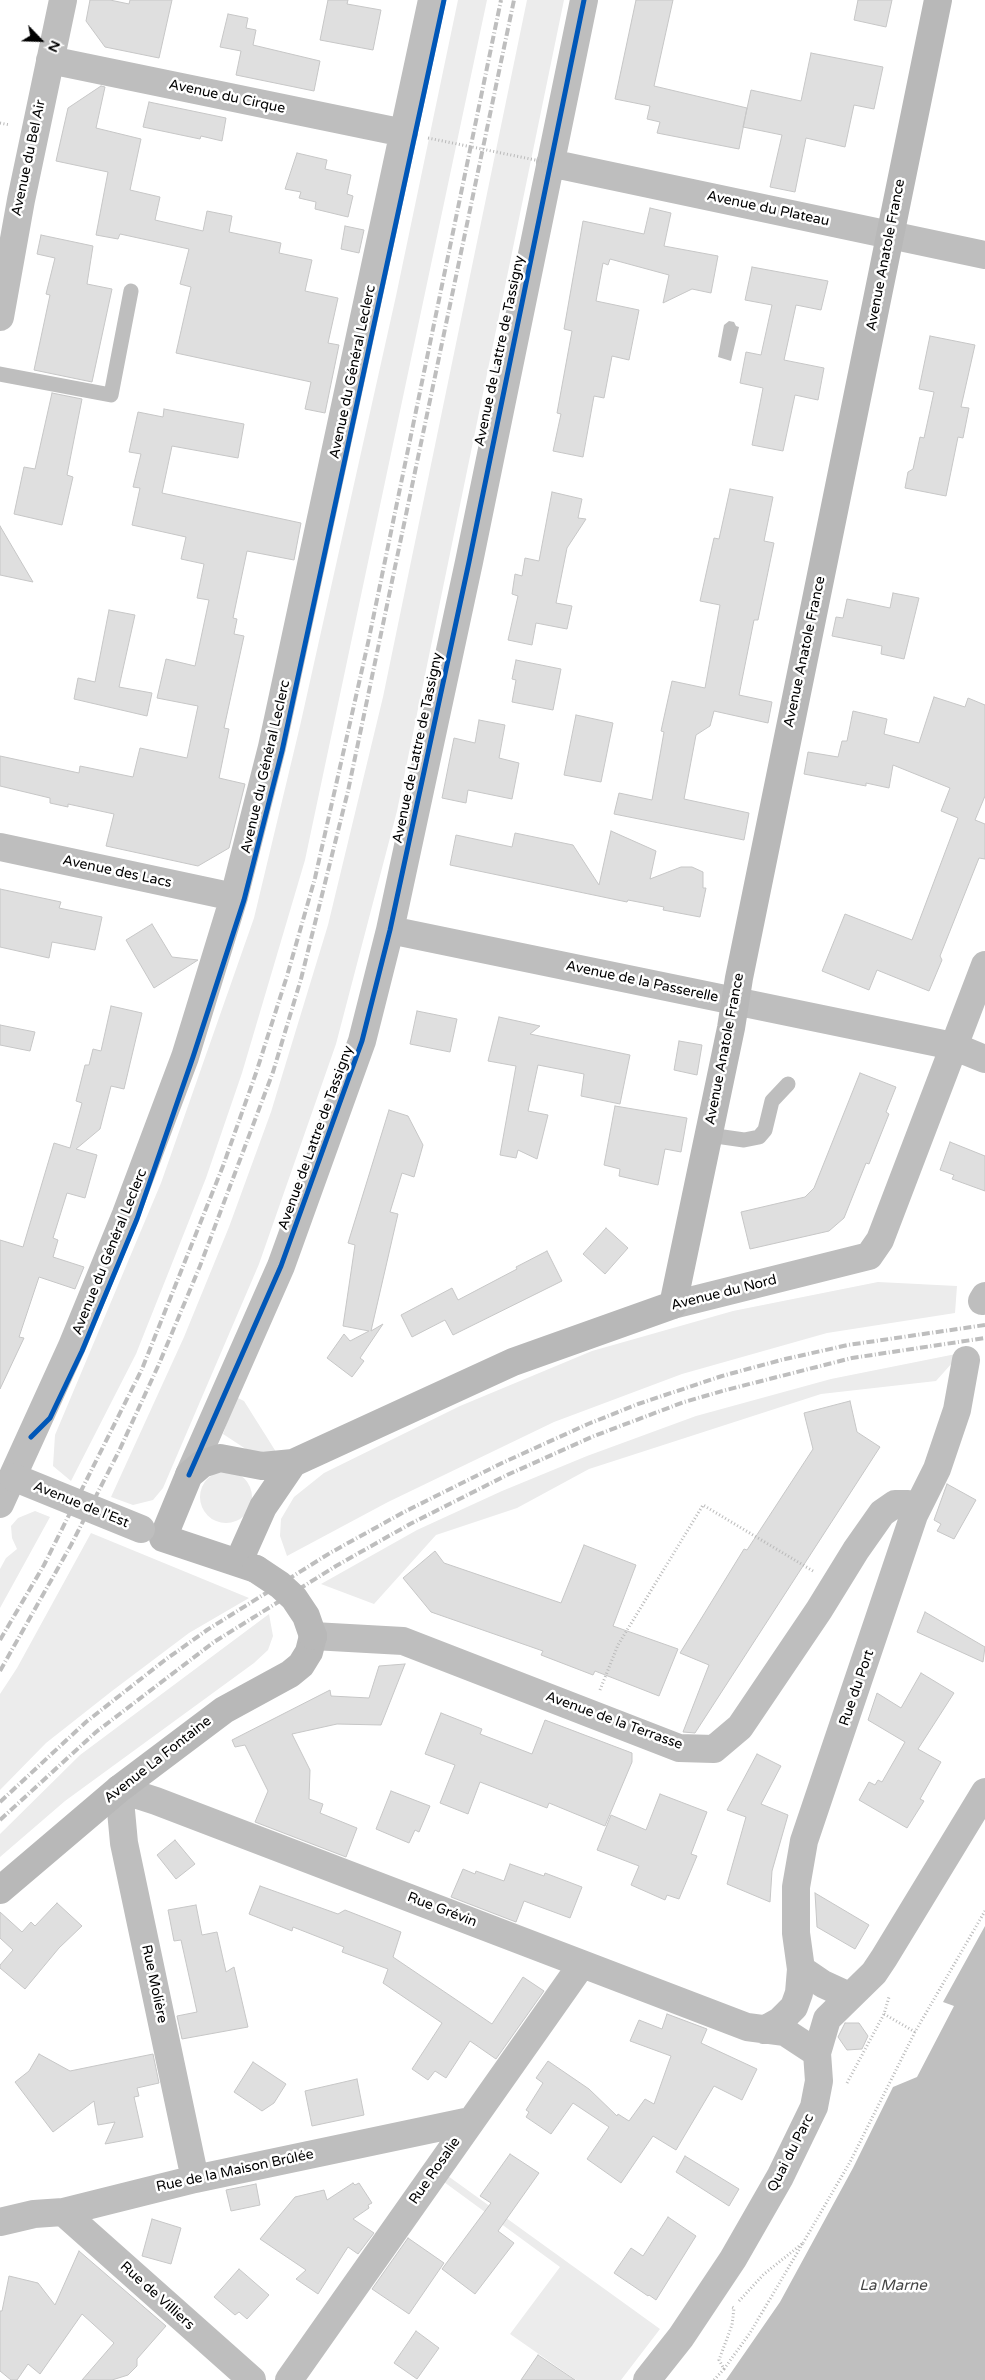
<!DOCTYPE html>
<meta charset="utf-8">
<style>
body{margin:0}
#map{position:relative;width:985px;height:2380px;overflow:hidden;background:#fff;font-family:"Varela Round",sans-serif}
canvas{display:block}
.north{position:absolute;left:15px;top:15px;width:50px;height:50px;-webkit-text-stroke:4px #fff;paint-order:stroke;rotate:114deg;font-size:14px;font-weight:700;line-height:20px;text-align:center;color:#000}
.north::after{content:'';display:block;margin:auto;width:18px;height:22px;background:#000;clip-path:polygon(50% 0,100% 100%,50% 72%,0 100%)}
</style>
<div id="map">
<canvas width="985" height="2380"></canvas>
<div class="north">N</div>
</div>
<script>
const context = document.querySelector('canvas').getContext('2d');
context.lineJoin = 'round';
function fill(path, color) {
  context.fillStyle = color;
  context.fill(path, 'evenodd');
}
function shape(rows) {
  const path = new Path2D();
  for (const r of rows) {
    if (r.length === 3) {
      path.moveTo(r[0] + r[2], r[1]);
      path.arc(r[0], r[1], r[2], 0, 2 * Math.PI);
      continue;
    }
    path.moveTo(r[0], r[1]);
    for (let i = 2; i < r.length; i += 2) path.lineTo(r[i], r[i + 1]);
  }
  return path;
}
function trace(path, color, width, dash) {
  context.strokeStyle = color;
  context.lineWidth = width;
  context.lineCap = dash ? 'butt' : 'round';
  context.setLineDash(dash || []);
  context.stroke(path);
}
function write(font, color, halo, rows, align = 'center') {
  context.font = font + ' "Varela Round",sans-serif';
  context.lineWidth = 5;
  context.setLineDash([]);
  context.textBaseline = 'middle';
  context.strokeStyle = halo;
  context.fillStyle = color;
  for (const [text, x, y, turn = 0] of rows) {
    context.save();
    context.translate(x, y);
    context.rotate((+turn || 0) * Math.PI / 180);
    context.textAlign = isNaN(turn) ? turn : align;
    if (halo) context.strokeText(text, 0, 0);
    context.fillText(text, 0, 0);
    context.restore();
  }
}
const green = shape([
 [458,0,487,0,305,860,242,1073,206,1178,136,1354,71,1481,53,1466,55,1435,161,1183,254,918,300,726,396,296],
 [527,0,564,0,397,811,336,1044,259,1264,163,1488,153,1500,133,1505,111,1497,184,1337,229,1227,271,1112,328,925,383,697],
 [878,1282,957,1286,955,1313,827,1333,682,1374,554,1422,388,1502,287,1556,280,1536,281,1519,294,1497,324,1473,460,1406,592,1351,733,1311],
 [961,1353,936,1381,821,1394,589,1469,517,1508,436,1535,374,1604,321,1584,417,1530,502,1491,587,1456,696,1416,831,1379],
 [236,1397,244,1401,278,1455,258,1457,223,1434],
 [226,1497,26],
 [35,1511,50,1517,0,1608,0,1569,6,1558,17,1549,12,1538,11,1526,18,1518],
 [91,1533,249,1598,189,1633,112,1691,46,1743,0,1790,0,1694,17,1668],
 [269,1614,273,1636,268,1650,254,1663,65,1801,0,1857,0,1834,80,1755],
 [448,2176,660,2329,621,2380,576,2380,510,2334,560,2267,444,2182]
]);
const water = shape([
 [729,321,734,322,736,326,739,327,731,361,718,357,724,325],
 [985,1926,985,2380,726,2380,780,2302,853,2168,893,2087,917,2077,954,2006,943,2002]
]);
const building = shape([
 [90,0,110,0,129,4,130,0,172,0,159,58,105,47,86,21,90,0],
 [328,0,348,0,347,4,381,10,373,50,320,40,328,0],
 [636,0,673,0,654,86,747,108,739,149,657,133,660,122,647,119,650,106,615,99,636,0],
 [858,0,892,0,886,27,854,20,858,0],
 [228,14,248,18,246,28,256,30,253,45,320,61,314,91,236,75,241,51,220,47,228,14],
 [811,53,883,67,874,109,854,105,845,147,806,138,795,192,770,187,782,135,743,127,751,90,801,101,811,53],
 [101,86,105,87,96,128,141,139,130,190,160,197,155,220,203,231,207,211,232,216,229,232,281,243,279,253,312,260,305,291,338,298,328,343,339,345,325,413,305,409,311,382,176,353,191,287,180,284,189,249,120,234,118,239,96,235,108,172,56,161,68,108,101,86],
 [149,102,226,118,222,141,201,136,200,139,143,127,149,102],
 [297,153,327,160,325,169,351,175,347,194,353,196,348,217,315,209,316,202,299,198,301,192,285,189,297,153],
 [650,208,671,213,664,246,718,256,711,293,692,289,663,303,669,275,610,259,608,265,603,263,596,301,639,310,629,360,612,356,604,398,594,396,583,457,553,451,561,414,557,413,572,331,564,329,583,221,644,234,650,208],
 [345,226,364,230,359,253,341,249,345,226],
 [41,235,93,246,87,284,112,289,92,382,34,370,50,295,46,294,55,258,37,254,41,235],
 [752,267,828,281,821,310,796,305,784,360,824,368,818,400,795,395,783,451,752,445,763,388,740,383,746,352,761,355,772,305,745,300,752,267],
 [930,336,975,345,961,407,969,408,963,438,958,437,946,496,905,488,908,472,913,469,920,437,924,438,934,392,919,389,930,336],
 [52,393,82,399,67,475,73,477,62,525,14,514,24,467,35,469,52,393],
 [164,409,244,424,238,458,172,446,162,493,301,523,294,560,247,551,233,618,237,619,234,634,244,636,224,728,229,729,219,778,245,784,229,848,198,866,106,846,114,814,68,804,68,807,50,803,50,798,0,786,0,756,79,773,80,766,133,777,140,748,187,758,198,706,157,698,166,659,195,666,209,600,197,598,204,564,181,559,186,537,132,525,140,488,133,487,141,454,129,452,138,412,163,417,164,409],
 [730,489,773,497,764,541,774,543,758,620,754,620,739,695,772,702,768,723,714,711,710,726,696,735,684,799,749,813,744,840,614,814,619,793,652,800,664,732,661,731,672,681,705,688,720,605,700,601,714,538,719,539,730,489],
 [552,492,582,499,578,518,586,519,567,548,556,603,572,606,567,629,536,623,532,645,508,640,518,596,512,594,515,574,522,576,525,558,539,561,552,492],
 [0,526,33,582,0,575,0,526],
 [893,593,919,598,904,659,881,654,882,646,832,636,836,617,843,618,847,599,890,608,893,593],
 [109,610,135,615,119,687,152,693,147,716,74,699,78,678,95,682,109,610],
 [516,660,561,669,553,710,512,702,516,680,512,679,516,660],
 [934,697,965,707,968,698,985,705,985,796,975,820,985,824,985,859,979,858,940,956,942,960,929,991,877,970,869,990,822,971,845,914,912,940,958,818,941,811,950,788,893,765,889,788,866,783,866,786,804,774,808,752,838,757,842,741,847,741,853,711,887,719,884,734,919,743,934,697],
 [576,715,613,723,601,782,564,775,576,715],
 [479,720,505,725,499,758,519,763,512,799,468,790,466,803,442,798,454,738,475,743,479,720],
 [611,831,656,851,650,879,681,867,692,867,703,872,703,888,706,888,700,917,663,910,664,907,628,900,627,902,450,865,456,835,512,847,515,833,573,845,599,885,611,831],
 [0,889,61,902,59,908,102,917,95,950,52,942,49,958,0,947,0,889],
 [152,924,172,957,198,960,154,988,126,940,152,924],
 [111,1006,142,1013,124,1089,111,1086,100,1129,76,1149,97,1155,85,1198,67,1193,53,1238,58,1240,53,1257,84,1267,75,1289,39,1277,19,1337,24,1338,0,1389,0,1240,23,1247,54,1143,70,1148,82,1103,76,1101,85,1065,89,1065,93,1049,101,1051,111,1006],
 [417,1011,457,1019,450,1052,410,1044,417,1011],
 [499,1017,540,1026,530,1034,630,1055,620,1104,581,1096,584,1074,538,1065,528,1111,548,1115,537,1159,518,1150,516,1158,500,1155,516,1066,488,1061,499,1017],
 [0,1025,35,1032,30,1051,0,1045,0,1025],
 [679,1041,702,1045,697,1075,674,1070,679,1041],
 [860,1073,896,1087,886,1112,889,1114,869,1164,866,1163,844,1218,829,1231,750,1249,741,1212,805,1197,814,1188,860,1073],
 [615,1106,687,1118,681,1152,665,1149,658,1185,619,1176,620,1169,604,1165,615,1106],
 [389,1110,408,1116,423,1145,414,1177,402,1173,390,1212,398,1214,371,1331,383,1324,360,1358,364,1361,352,1377,327,1358,344,1334,350,1341,369,1331,343,1326,355,1245,348,1243,389,1110],
 [950,1142,985,1156,985,1191,952,1179,954,1175,940,1170,950,1142],
 [606,1228,628,1248,605,1274,583,1254,606,1228],
 [547,1251,562,1281,453,1335,445,1320,412,1337,401,1315,452,1288,458,1300,517,1269,516,1267,547,1251],
 [850,1401,857,1432,880,1447,695,1733,683,1732,709,1665,680,1653,744,1549,747,1550,813,1449,804,1413,850,1401],
 [947,1484,976,1500,954,1539,937,1531,941,1524,934,1520,947,1484],
 [584,1545,636,1565,613,1626,678,1649,659,1696,595,1671,593,1675,541,1655,543,1651,431,1612,403,1578,435,1551,444,1563,561,1603,584,1545],
 [925,1612,985,1647,983,1662,917,1632,925,1612],
 [405,1664,381,1725,337,1724,292,1734,310,1770,309,1799,323,1804,320,1813,357,1828,346,1857,255,1822,268,1791,245,1745,235,1747,232,1740,330,1690,331,1696,369,1698,379,1666,405,1664],
 [921,1673,954,1693,918,1749,941,1762,920,1799,924,1801,907,1828,859,1800,869,1782,875,1785,878,1780,882,1782,905,1742,868,1720,877,1693,901,1708,921,1673],
 [441,1713,482,1729,480,1734,532,1754,545,1720,632,1753,632,1762,605,1826,549,1803,547,1808,480,1782,468,1814,440,1803,455,1765,425,1754,441,1713],
 [757,1754,781,1766,761,1804,788,1815,772,1871,770,1902,727,1884,746,1817,727,1810,757,1754],
 [391,1791,430,1806,419,1832,415,1830,409,1843,376,1829,391,1791],
 [660,1794,707,1812,691,1854,697,1856,679,1899,667,1895,665,1900,631,1885,639,1866,597,1850,611,1815,646,1830,660,1794],
 [175,1840,195,1864,176,1879,157,1855,175,1840],
 [510,1864,544,1876,545,1873,582,1887,570,1918,524,1901,516,1922,451,1897,463,1869,475,1874,476,1871,504,1881,510,1864],
 [260,1886,338,1914,345,1910,401,1932,393,1957,492,2024,523,1977,544,1991,496,2059,470,2041,446,2078,435,2071,428,2080,412,2069,442,2023,383,1983,388,1969,342,1952,344,1947,293,1927,292,1931,249,1914,260,1886],
 [815,1893,869,1925,855,1949,817,1927,815,1893],
 [57,1903,82,1926,59,1948,25,1989,0,1968,0,1965,13,1950,0,1938,0,1912,22,1932,31,1922,35,1926,57,1903],
 [196,1905,202,1935,217,1932,226,1972,234,1967,248,2027,182,2039,177,2016,197,2012,181,1940,174,1941,168,1910,196,1905],
 [667,2014,707,2029,701,2043,757,2069,742,2100,714,2086,676,2150,653,2136,621,2183,587,2159,609,2127,573,2103,551,2134,526,2117,529,2112,526,2110,543,2083,536,2078,548,2061,589,2089,617,2116,618,2114,629,2121,645,2099,654,2104,671,2056,630,2041,639,2020,662,2029,667,2014],
 [845,2023,859,2023,868,2036,862,2049,847,2050,838,2037,845,2023],
 [39,2054,70,2071,153,2054,159,2083,137,2088,139,2096,134,2097,143,2137,105,2144,115,2122,98,2125,94,2101,53,2132,15,2082,29,2071,39,2054],
 [253,2062,286,2084,274,2103,262,2111,234,2092,253,2062],
 [357,2079,364,2115,312,2126,305,2091,357,2079],
 [510,2154,539,2173,498,2231,514,2243,475,2294,442,2269,491,2203,480,2196,510,2154],
 [685,2156,739,2189,729,2206,676,2172,685,2156],
 [353,2183,355,2185,359,2183,372,2203,368,2205,369,2208,353,2219,374,2233,358,2254,348,2247,318,2294,296,2279,306,2270,260,2239,295,2197,324,2190,327,2200,353,2183],
 [256,2184,260,2205,231,2211,226,2190,256,2184],
 [668,2217,696,2236,656,2300,649,2295,648,2296,614,2273,631,2248,643,2256,668,2217],
 [152,2219,181,2228,171,2264,142,2256,152,2219],
 [408,2238,444,2263,409,2314,372,2289,408,2238],
 [79,2251,166,2326,137,2359,137,2366,128,2375,112,2380,82,2380,114,2343,82,2314,40,2374,28,2364,17,2380,11,2380,0,2371,0,2311,2,2311,9,2276,38,2283,55,2305,79,2251],
 [239,2269,269,2295,247,2319,239,2312,235,2315,214,2297,239,2269],
 [416,2331,439,2348,417,2379,394,2363,416,2331],
 [538,2355,575,2380,521,2380,538,2355]
]);
const path = shape([
 [0,123,10,125],
 [600,1690,618,1645,703,1505,813,1571],
 [884,2014,915,2032],
 [847,2083,884,2014,889,1997],
 [803,2243,850,2162,915,2032,985,1911],
 [724,2369,750,2333,803,2243,764,2274,739,2301],
 [714,2380,724,2369,719,2360,732,2325,734,2308,732,2307]
]);
const lane = shape([
 [0,374,111,395,131,291],
 [709,1135,744,1140,759,1137,765,1130,772,1101,788,1084]
]);
const street = shape([
 [50,60,404,133],
 [550,163,985,255],
 [0,317,21,200,63,0],
 [0,847,234,897],
 [390,930,953,1046,985,1059],
 [982,1301,985,1296],
 [673,1305,869,1256,880,1240,985,965],
 [189,1475,281,1266,362,1041,390,930,469,562,584,0],
 [0,1504,72,1346,126,1214,185,1057,234,897,272,747,432,0],
 [313,1636,403,1641,679,1748,714,1749,740,1727,819,1610,856,1550,882,1513,895,1504,908,1504,914,1515],
 [849,1996,823,1984,801,1969,796,1933,796,1887,804,1841,914,1515,937,1469,957,1410,966,1360],
 [764,2030,780,2021,794,2007,799,1993,801,1969],
 [195,2179,124,1843,119,1789,156,1801,747,2027,785,2032,817,2053],
 [63,2212,252,2380],
 [0,2222,34,2214,63,2212,195,2179,470,2121],
 [289,2380,582,1964],
 [647,2380,681,2337,733,2259,780,2177,814,2107,819,2081,817,2053,827,2019,874,1973,884,1958,985,1792]
]);
const secondary = shape([
 [238,1563,263,1507,293,1463],
 [256,1569,163,1538,189,1475,202,1464,220,1458,262,1466,293,1463,513,1362,673,1305,731,1028,739,978,938,0],
 [0,1890,119,1789,224,1710,290,1674,301,1665,309,1652,313,1636]
]);
const rail = shape([
 [0,1640,44,1565,142,1369,223,1166,256,1073,287,976,315,878,368,643,501,0],
 [0,1671,71,1545,119,1451,159,1364,200,1266,273,1072,301,979,348,791,514,0],
 [0,1802,86,1722,165,1660,207,1630,330,1553,404,1512,502,1463,588,1424,638,1404,722,1376,781,1360,848,1345,985,1325],
 [0,1820,96,1732,214,1642,336,1566,410,1524,507,1475,594,1436,684,1402,726,1390,852,1358,985,1338]
]);
const pathBridge = shape([
 [428,138,550,163]
]);
const streetBridge = shape([
 [13,1477,141,1529]
]);
const secondaryBridge = shape([
 [256,1569,280,1585,294,1598,306,1616,313,1636]
]);
const cycleway = shape([
 [31,1437,50,1418,82,1351,137,1219,193,1057,244,900,282,751,444,0],
 [189,1475,281,1266,362,1041,390,930,469,562,584,0]
]);
const streetNames = [
 ["Avenue du Cirque",227,97,12],
 ["Avenue du Bel Air",29,158,-78],
 ["Avenue du Plateau",768,209,12],
 ["Avenue Anatole France",886,255,-79],
 ["Avenue de Lattre de Tassigny",500,351,-78],
 ["Avenue du Général Leclerc",353,372,-78],
 ["Avenue Anatole France",805,652,-78],
 ["Avenue de Lattre de Tassigny",418,748,-78],
 ["Avenue du Général Leclerc",266,767,-77],
 ["Avenue des Lacs",117,872,12],
 ["Avenue de la Passerelle",642,982,12],
 ["Avenue Anatole France",725,1049,-79],
 ["Avenue de Lattre de Tassigny",316,1138,-70],
 ["Avenue du Général Leclerc",110,1252,-68],
 ["Avenue du Nord",724,1293,-14],
 ["Avenue de l'Est",81,1505,22],
 ["Rue du Port",857,1688,-71],
 ["Avenue de la Terrasse",614,1721,20],
 ["Avenue La Fontaine",158,1760,-38],
 ["Rue Grévin",442,1910,21],
 ["Rue Molière",154,1984,78],
 ["Quai du Parc",791,2153,-63],
 ["Rue de la Maison Brûlée",235,2171,-12],
 ["Rue Rosalie",435,2171,-55],
 ["Rue de Villiers",157,2296,42]
];
const waterNames = [
 ["La Marne",893,2286]
];
fill(green, '#ececec');
fill(water, '#bfbfbf');
fill(building, '#dfdfdf');
trace(building, '#c7c7c7', 1);
trace(path, '#b9b9b9', 3, [1, 2.5]);
trace(lane, '#bebebe', 15);
trace(street, '#bebebe', 28);
trace(secondary, '#b8b8b8', 28);
trace(rail, '#bebebe', 4, [8, 2.5, 1, 2.5]);
trace(pathBridge, '#b9b9b9', 3, [1, 2.5]);
trace(streetBridge, '#bebebe', 28);
trace(secondaryBridge, '#b8b8b8', 28);
trace(cycleway, '#0057b8', 5);
write('14px', '#000', '#fff', streetNames);
write('italic 15px', '#444', '#fff', waterNames);
</script>
